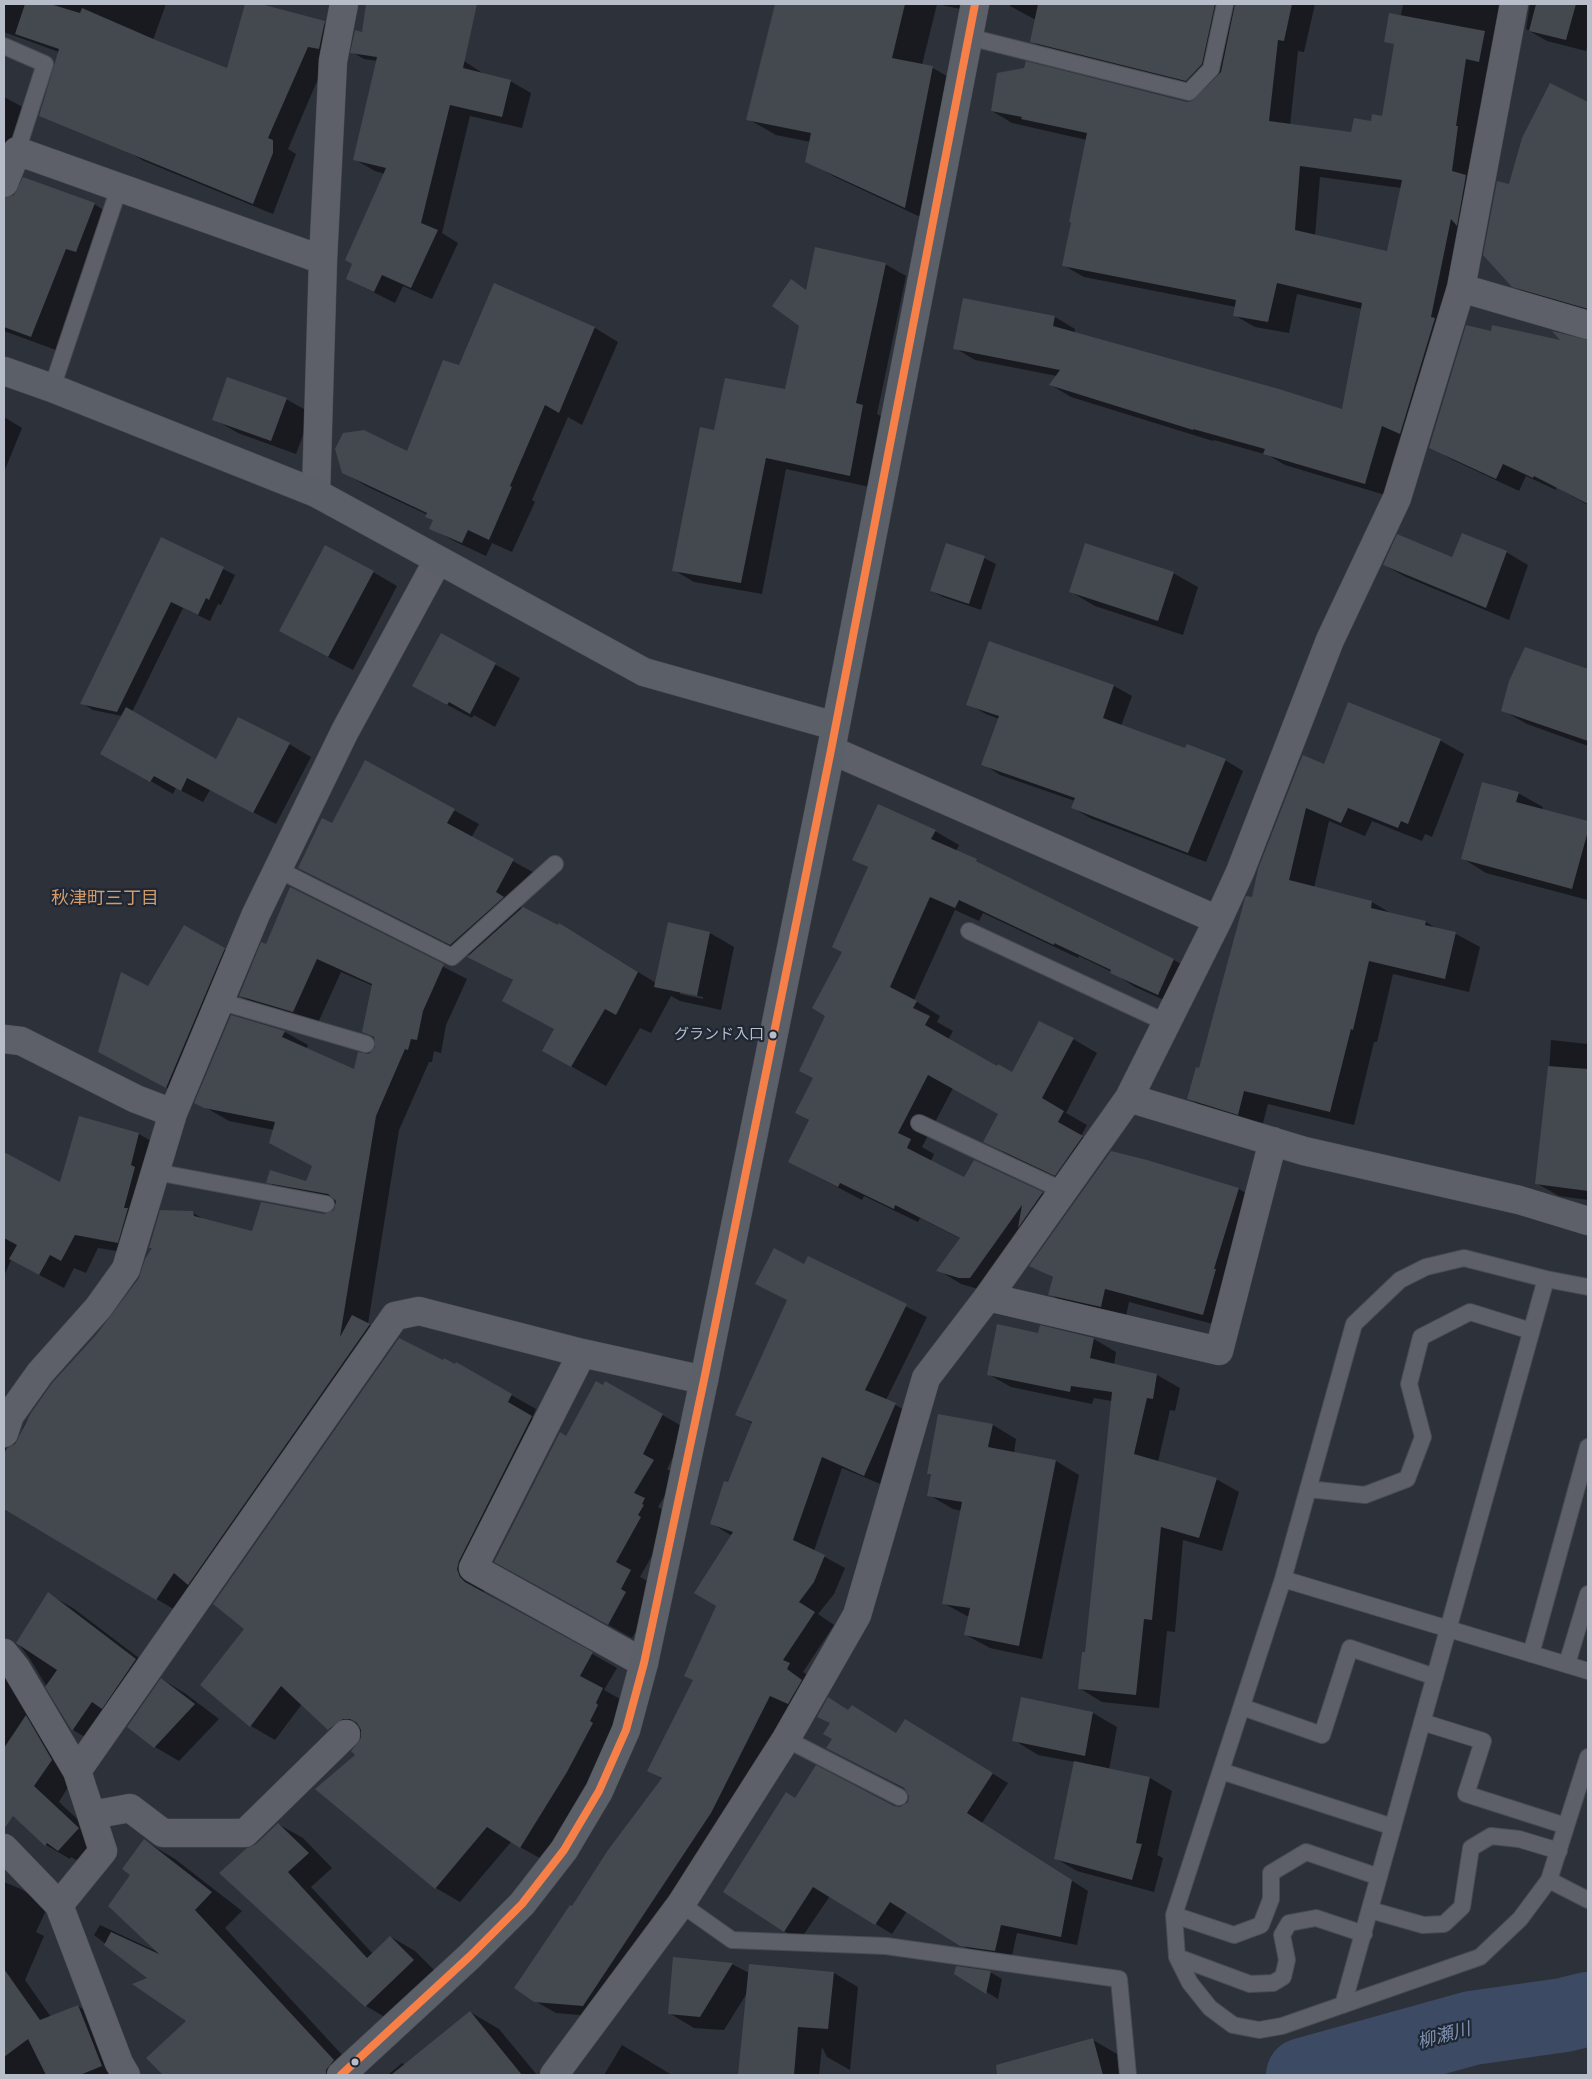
<!DOCTYPE html>
<meta charset="utf-8">
<style>
body{margin:0}
#map{position:relative;width:1592px;height:2079px;overflow:hidden;background:#2d313a;font-family:"IBM Plex Sans",sans-serif}
canvas{display:block}
.frame{position:absolute;inset:0;border:5px solid #b7beca;pointer-events:none}
</style>
<div id="map">
<canvas width="1592" height="2079"></canvas>
<div class="frame"></div>
</div>
<script>
const context = document.querySelector('canvas').getContext('2d');
context.lineJoin = 'round';
function fill(path, color) {
  context.fillStyle = color;
  context.fill(path, 'evenodd');
}
function shape(rows) {
  const path = new Path2D();
  for (const r of rows) {
    path.moveTo(r[0], r[1]);
    for (let i = 2; i < r.length; i += 2) path.lineTo(r[i], r[i + 1]);
  }
  return path;
}
function trace(path, color, width, dash) {
  context.strokeStyle = color;
  context.lineWidth = width;
  context.lineCap = dash ? 'butt' : 'round';
  context.setLineDash(dash || []);
  context.stroke(path);
}
function write(font, color, halo, rows, align = 'center') {
  context.font = font + ' "IBM Plex Sans","Noto Sans JP",sans-serif';
  context.lineWidth = 4.5;
  context.setLineDash([]);
  context.textBaseline = 'middle';
  context.strokeStyle = halo;
  context.fillStyle = color;
  for (const [text, x, y, turn = 0] of rows) {
    context.save();
    context.translate(x, y);
    context.rotate((+turn || 0) * Math.PI / 180);
    context.textAlign = isNaN(turn) ? turn : align;
    if (halo) context.strokeText(text, 0, 0);
    context.fillText(text, 0, 0);
    context.restore();
  }
}
const shadow = shape([
 [4,4,166,4,153,40,228,69,246,4,256,4,324,23,344,34,327,58,288,149,296,154,273,214,144,161,125,150,59,52,4,32],
 [776,4,976,4,974,12,937,4,922,65,931,67,959,83,929,221,835,177,807,161,811,142,776,135,748,119],
 [1011,4,1315,4,1304,52,1298,51,1290,126,1352,134,1383,117,1403,4,1525,4,1499,73,1487,70,1476,138,1486,188,1385,495,1285,465,1268,455,1214,440,1213,441,1071,397,1051,385,1057,376,975,360,955,348,1055,317,1075,329,1074,334,1343,411,1362,309,1297,294,1289,333,1255,327,1234,315,1236,307,1084,277,1063,265,1087,140,1012,123,992,111,1193,103,1204,91,1052,53,1031,41,1036,20,1010,6],
 [1320,177,1401,188,1388,253,1315,236],
 [1530,4,1588,4,1588,44,1586,51,1547,41,1526,29],
 [352,52,464,61,484,74,510,81,531,93,522,128,470,116,442,233,458,243,432,299,403,286,395,303,347,279,385,174,375,171,354,159,378,61,364,59],
 [1551,85,1588,105,1588,314,1536,299,1513,286,1510,185],
 [4,97,32,112,4,151],
 [94,204,118,219,101,266,91,262,56,350,4,331,4,258,7,250],
 [885,264,906,276,877,414,884,418,870,487,786,469,762,594,694,582,674,570,715,432,786,391,800,325,791,281,807,291],
 [494,285,595,328,618,342,582,425,568,417,532,500,535,502,512,552,492,543,486,556,454,541,431,528,434,521,428,515,366,486,343,472,407,453,459,367],
 [1492,332,1564,342,1588,341,1588,505,1556,487,1556,490,1526,476,1519,491,1453,460,1430,447],
 [286,399,311,413,296,454,238,433,214,419],
 [4,417,22,428,4,472],
 [162,539,235,575,221,605,218,604,210,621,183,608,132,712,216,761,289,744,311,757,276,824,210,790,203,802,176,788,173,794,102,753,122,716,93,710,82,703],
 [947,545,984,558,996,564,981,610,943,597,931,591],
 [1506,552,1528,565,1509,620,1406,577,1384,565,1453,559],
 [373,572,397,586,353,670,305,645],
 [1173,573,1198,587,1183,635,1095,606,1071,592],
 [441,635,520,678,495,727,474,715,472,718,438,700],
 [990,643,1114,686,1132,696,1121,726,1186,749,1225,760,1243,771,1206,862,1090,818,1073,808,1075,801,1000,775,983,764,999,719,986,714,968,704],
 [1526,649,1588,670,1588,746,1527,724,1502,710],
 [1348,704,1441,741,1464,754,1432,837,1425,834,1422,841,1372,821,1365,836,1329,821,1314,888,1372,902,1392,914,1426,922,1439,930,1456,934,1480,947,1469,992,1393,974,1377,1042,1374,1042,1354,1125,1268,1104,1262,1127,1212,1112,1189,1099,1200,1069,1253,899,1325,765],
 [366,762,479,824,471,838,538,875,520,907,594,945,656,983,710,933,734,947,721,1010,680,1001,671,996,651,1033,640,1028,606,1086,544,1051,556,1030,514,981,470,956,299,868,332,825],
 [680,992,703,997,703,999,680,994],
 [1518,793,1543,807,1542,810,1588,823,1588,900,1486,873,1462,858],
 [935,831,959,845,956,851,1174,960,1198,974,1182,1008,1135,987,1112,972,1079,956,1078,958,983,913,979,921,955,910,914,1000,940,1016,937,1022,953,1031,948,1040,997,1068,1013,1074,1073,1039,1097,1053,1066,1113,1087,1125,1081,1136,1106,1151,1079,1188,1008,1155,985,1141,999,1114,953,1088,922,1147,934,1154,931,1161,965,1178,974,1161,1042,1193,1066,1207,992,1293,961,1284,938,1270,961,1239,920,1218,918,1222,864,1196,862,1200,789,1162,810,1121,797,1113,814,1078,827,1016,843,952,869,868,853,859],
 [290,888,467,979,446,1025,441,1053,434,1051,432,1062,429,1062,399,1130,368,1324,393,1338,180,1613,4,1508,4,1485,17,1466,4,1457,4,1449,16,1445,25,1423,53,1384,97,1336,140,1279,153,1249,150,1247,193,1213,207,1221,253,1232,330,1214,337,1207,337,1204,291,1196,268,1182,306,1182,313,1166,274,1130,229,1121,196,1102,285,1032,308,1045,306,1049,355,1071,377,1048,375,1038,363,1032,373,986,341,972,317,1025,264,1009,240,996,266,946],
 [184,927,236,956,179,1094,111,1058],
 [1551,1040,1588,1044,1588,1200,1559,1196,1536,1183,1548,1089],
 [80,1117,139,1134,163,1148,141,1255,98,1248,86,1273,74,1268,64,1288,11,1260,4,1276,4,1157,5,1154,60,1184],
 [1147,1161,1239,1189,1263,1203,1228,1328,1129,1302,1125,1321,1074,1309,1050,1294,1054,1278,1031,1265],
 [808,1258,927,1317,886,1400,916,1416,885,1486,842,1468,814,1551,845,1568,834,1594,818,1614,834,1625,803,1672,809,1676,604,2017,556,2013,535,2001,572,1908,663,1779,649,1771,695,1680,717,1605,732,1536,711,1523,753,1424,737,1414],
 [1039,1334,1094,1339,1116,1352,1114,1365,1157,1375,1180,1388,1175,1411,1170,1410,1158,1462,1216,1479,1239,1492,1222,1551,1183,1540,1175,1632,1167,1631,1159,1708,1102,1702,1079,1688,1086,1654,1112,1401,1094,1398,1092,1404,1011,1387,988,1374],
 [443,1362,455,1366,456,1364,536,1409,532,1418,556,1431,483,1575,482,1584,484,1592,617,1668,604,1690,627,1703,614,1736,545,1861,511,1842,460,1902,436,1888,317,1789,357,1755,363,1735,353,1743,329,1729,302,1704,275,1740,251,1726,246,1629],
 [606,1383,687,1429,667,1469,677,1475,658,1507,668,1513,665,1532,640,1577,654,1585,650,1607,632,1638,519,1575,567,1437],
 [993,1425,1016,1439,1014,1453,1056,1461,1079,1475,1042,1659,990,1648,966,1635,969,1617,943,1603,962,1511,953,1509,929,1495,932,1475,929,1473],
 [48,1594,73,1608,160,1674,97,1744,73,1730,30,1659,18,1643],
 [4,1676,23,1687,76,1774,59,1802,103,1843,83,1864,71,1857,70,1859,46,1845,4,1805],
 [162,1679,186,1694,219,1719,179,1761,155,1747],
 [853,1706,897,1734,921,1730,1008,1783,982,1823,1088,1891,1077,1945,1017,1933,1011,1960,978,1955,907,1911,892,1934,830,1896,800,1940,784,1931,796,1799,900,1808,909,1803,910,1796,905,1789,828,1748],
 [1093,1713,1117,1727,1109,1770,1150,1778,1172,1791,1157,1855,1163,1858,1154,1892,1077,1871,1055,1858,1075,1762,1038,1755,1014,1740],
 [278,1824,303,1838,332,1868,311,1887,373,1954,391,1937,415,1951,438,1974,390,2020,366,2006,257,1845],
 [145,1841,175,1859,242,1911,225,1928,356,2070,350,2075,164,2075,148,2058,188,2021,150,1978,94,1935,100,1925,158,1952,131,1875],
 [4,1882,21,1889,48,1906,36,1932,44,1936,25,1980,51,2017,78,2006,102,2020,123,2075,4,2074],
 [732,1964,749,1973,834,1973,858,1987,850,2070,827,2057,822,2047,819,2075,739,2075,747,1993,724,2030,694,2028,669,2013],
 [990,1972,1002,1979,998,1999,955,1973],
 [470,2012,499,2029,537,2075,388,2075,402,2063,405,2065],
 [1093,2040,1117,2054,1123,2059,1127,2075,999,2075,997,2066],
 [622,2045,672,2075,604,2075]
]);
const river = shape([
 [1303,2075,1472,2028,1564,2015,1588,2009]
]);
const building = shape([
 [25,4,50,4,80,13,82,8,158,41,227,68,245,4,261,4,325,21,319,49,308,47,268,138,273,140,273,153,253,204,39,116,59,49,15,34],
 [366,4,477,4,463,68,511,80,502,117,450,105,421,223,438,230,411,288,382,275,374,292,346,279,352,264,345,260,386,168,353,160,377,57,350,53,355,30,362,32],
 [775,4,905,4,892,58,933,66,905,208,805,162,811,133,746,120],
 [1038,4,1215,4,1202,64,1186,81,1030,42],
 [1235,4,1292,4,1284,41,1278,40,1269,121,1351,132,1354,118,1371,121,1372,114,1382,116,1394,44,1384,42,1389,13,1485,31,1479,62,1466,59,1456,126,1458,126,1452,171,1466,175,1457,226,1451,219,1431,317,1435,318,1400,434,1382,426,1365,484,1263,454,1265,449,1193,429,1193,430,1049,385,1060,370,953,349,963,298,1055,316,1053,326,1279,389,1342,409,1362,303,1277,283,1268,322,1233,316,1236,300,1062,266,1071,222,1069,222,1087,133,1021,119,1022,117,991,111,997,73,1024,68,1026,61,1187,102,1192,101,1221,72],
 [1300,166,1402,180,1387,251,1295,230],
 [1536,4,1576,4,1566,40,1529,31],
 [1550,83,1588,102,1588,309,1512,287,1483,255,1497,181,1509,184,1522,138],
 [23,177,95,203,76,252,66,249,31,337,4,327,4,198,14,195],
 [815,247,886,263,856,403,863,405,850,476,766,458,741,583,672,571,700,427,714,430,725,378,785,389,799,326,772,306,791,279,806,290],
 [494,283,595,327,559,413,545,405,510,486,512,487,489,540,468,530,462,543,429,529,433,520,425,517,427,513,342,473,335,449,343,433,364,430,407,451,443,360,459,365],
 [1466,325,1491,331,1492,325,1560,340,1552,331,1588,340,1588,504,1534,476,1533,478,1503,464,1496,479,1429,448],
 [227,377,287,398,271,441,212,420],
 [1462,533,1507,551,1486,608,1383,565,1397,534,1452,557],
 [161,537,224,567,209,600,206,598,198,615,171,602,117,712,80,704],
 [946,543,985,556,969,604,930,591],
 [1085,543,1174,572,1158,621,1069,592],
 [325,545,374,571,328,657,279,631],
 [441,633,496,663,470,714,449,702,447,705,412,686],
 [989,641,1114,685,1103,718,1185,748,1187,744,1226,759,1188,853,1071,808,1075,798,981,765,999,716,966,705],
 [1525,647,1588,669,1588,741,1501,711,1509,681],
 [1348,702,1441,739,1408,824,1401,821,1398,828,1348,808,1341,823,1306,808,1289,880,1372,901,1371,908,1426,921,1425,925,1456,932,1445,979,1369,961,1353,1030,1351,1029,1330,1112,1244,1091,1238,1115,1187,1099,1196,1067,1199,1068,1245,898,1246,896,1252,897,1258,869,1299,764,1303,755,1324,764],
 [126,707,216,759,238,717,290,743,253,813,187,778,181,791,154,776,150,782,100,754],
 [365,760,455,809,447,823,514,859,496,892,504,897,450,945,298,868,322,818,332,823],
 [1482,782,1519,792,1516,802,1588,821,1588,831,1572,889,1461,859],
 [878,804,936,830,931,839,977,859,976,861,1174,959,1158,995,1110,973,1111,970,1054,943,1054,945,959,900,955,908,930,897,890,987,917,1001,913,1008,930,1016,925,1025,997,1066,998,1064,1012,1072,1039,1021,1074,1038,1042,1098,1064,1111,1058,1122,1083,1136,1055,1176,983,1142,998,1114,928,1075,898,1133,911,1139,907,1148,964,1177,974,1160,1043,1192,1018,1228,1022,1205,970,1278,959,1278,936,1271,960,1238,895,1205,894,1209,840,1183,838,1187,788,1162,809,1120,795,1113,813,1078,799,1071,825,1016,812,1008,842,952,832,947,868,867,852,860],
 [290,887,444,964,423,1011,417,1040,411,1039,408,1050,405,1049,376,1116,340,1337,352,1315,370,1324,188,1585,174,1573,156,1600,4,1509,4,1453,7,1448,15,1444,31,1413,52,1383,96,1335,139,1278,145,1259,152,1248,149,1248,160,1210,193,1211,194,1216,252,1231,261,1202,324,1214,334,1210,336,1201,328,1194,266,1183,270,1170,306,1181,312,1166,269,1143,275,1122,204,1108,194,1103,231,1015,285,1031,282,1037,354,1069,358,1052,369,1054,375,1047,374,1037,362,1032,372,984,317,959,293,1012,239,996,261,942,266,944],
 [523,907,558,925,559,923,638,972,616,1015,605,1009,571,1067,542,1051,554,1029,502,1001,513,980,467,957],
 [668,922,710,932,697,996,654,987],
 [184,925,225,948,166,1088,98,1052,121,972,148,986],
 [1548,1066,1588,1069,1588,1191,1535,1184],
 [79,1116,139,1133,131,1165,135,1167,124,1208,128,1208,118,1243,75,1235,61,1261,50,1255,39,1275,9,1259,17,1245,4,1238,4,1152,60,1182],
 [1111,1151,1147,1160,1239,1188,1214,1269,1216,1269,1203,1315,1105,1289,1101,1307,1048,1295,1053,1277,1029,1266],
 [774,1248,804,1264,808,1256,907,1304,865,1390,896,1403,864,1476,822,1457,793,1540,825,1555,814,1582,799,1602,815,1612,783,1660,790,1663,787,1669,802,1680,788,1704,770,1696,711,1813,583,2006,534,2002,514,1988,570,1905,572,1906,608,1850,662,1778,647,1771,693,1680,684,1676,716,1606,694,1593,733,1532,710,1524,724,1481,728,1482,752,1422,735,1415,787,1300,755,1284],
 [997,1324,1038,1333,1040,1325,1094,1338,1090,1358,1157,1374,1153,1399,1147,1398,1134,1454,1217,1478,1199,1538,1161,1527,1152,1620,1144,1619,1136,1695,1078,1689,1082,1652,1085,1652,1112,1392,1071,1386,1070,1392,987,1375],
 [399,1338,443,1360,444,1358,455,1364,456,1362,512,1394,508,1402,532,1416,459,1561,457,1569,460,1577,465,1582,593,1652,580,1676,603,1688,596,1703,598,1705,590,1721,593,1723,567,1772,520,1848,487,1827,435,1889,315,1789,355,1755,351,1751,361,1738,361,1730,357,1723,350,1719,343,1719,328,1730,281,1686,250,1727,200,1685,244,1629,213,1604],
 [596,1381,603,1385,605,1381,663,1414,643,1454,654,1460,634,1493,645,1498,642,1504,644,1505,638,1515,641,1517,616,1562,631,1570,621,1589,626,1592,608,1625,494,1562,560,1432,566,1436],
 [938,1414,993,1424,988,1447,1056,1460,1019,1646,964,1635,970,1608,942,1604,962,1502,927,1496,931,1474,927,1474],
 [48,1592,136,1659,102,1709,92,1702,72,1731,45,1687,57,1670,16,1643],
 [161,1678,195,1704,154,1748,127,1727],
 [828,1697,848,1710,852,1705,896,1733,905,1719,993,1773,967,1813,1072,1880,1061,1937,1001,1925,995,1951,960,1946,890,1902,875,1925,813,1887,784,1932,723,1892,786,1792,795,1798,816,1765,894,1806,900,1807,908,1802,909,1796,904,1788,826,1748,832,1739,823,1734,830,1723,817,1717],
 [1021,1697,1093,1712,1085,1756,1012,1741],
 [26,1715,52,1760,34,1786,79,1828,58,1851,47,1843,45,1846,13,1816,4,1829,4,1748],
 [1074,1761,1150,1777,1136,1843,1142,1844,1132,1880,1054,1859],
 [278,1823,309,1853,288,1872,367,1958,390,1936,414,1960,365,2007,219,1873,247,1848,256,1844],
 [144,1839,212,1892,195,1910,334,2060,326,2070,326,2075,163,2075,146,2058,186,2021,132,1984,147,1978,104,1945,111,1932,159,1954,108,1906,130,1875,122,1869],
 [673,1957,733,1963,700,2017,668,2014],
 [749,1964,834,1972,828,2029,798,2027,794,2075,738,2075],
 [956,1966,991,1971,986,1994,954,1974],
 [4,1969,40,2020,78,2005,102,2066,80,2075,46,2075,28,2039,4,2057],
 [470,2011,522,2075,391,2075],
 [1093,2038,1103,2075,997,2075,996,2065]
]);
const lane = shape([
 [969,37,1189,92,1211,69,1225,4],
 [4,46,45,64,17,151],
 [52,388,119,188],
 [277,869,452,957,555,864],
 [969,931,1167,1023],
 [219,1001,366,1044],
 [919,1123,1064,1191],
 [156,1172,326,1204],
 [1588,1287,1546,1279,1464,1258,1426,1267,1400,1280,1354,1324,1283,1579,1174,1915,1177,1957,1190,1983,1210,2008,1233,2025,1259,2030,1282,2026,1480,1957,1520,1919,1549,1880,1588,1757],
 [1308,1489,1365,1495,1407,1479,1423,1437,1409,1384,1421,1337,1470,1312,1531,1331],
 [1283,1579,1588,1671],
 [1531,1654,1588,1447],
 [1567,1664,1588,1594],
 [1242,1707,1322,1735,1350,1648,1435,1677],
 [1422,1722,1483,1741,1466,1794,1566,1826],
 [786,1739,899,1797],
 [1221,1771,1393,1827],
 [1549,1880,1588,1900],
 [681,1904,732,1940,886,1946,1119,1979,1128,2075],
 [1370,1910,1423,1925,1444,1924,1462,1907,1471,1848,1491,1836,1519,1839,1559,1851],
 [1174,1915,1234,1935,1261,1925,1271,1899,1271,1873,1306,1852,1379,1877],
 [1177,1957,1250,1984,1273,1983,1283,1977,1287,1960,1282,1935,1289,1923,1316,1918,1364,1934],
 [1343,2005,1546,1279]
]);
const street = shape([
 [4,183,17,151,323,260],
 [1461,288,1588,325],
 [316,493,323,260,333,61,344,4],
 [831,750,1218,920],
 [4,1039,21,1041,136,1099,173,1113],
 [1129,1098,1304,1151,1519,1200,1588,1221],
 [988,1297,1219,1351,1273,1141],
 [582,1353,473,1568,644,1663],
 [4,1433,10,1415,40,1373,98,1308,126,1269,173,1113,256,914,345,731,438,560],
 [4,1653,16,1668,77,1771,103,1851,59,1905],
 [77,1771,395,1316,419,1311,582,1353,704,1380],
 [92,1815,130,1808,163,1833,245,1833,346,1734],
 [4,1848,59,1905,119,2063,126,2075],
 [554,2075,681,1904,786,1739,857,1615,926,1378,988,1297,1129,1098,1218,920,1240,872,1330,640,1397,498,1461,288,1514,4]
]);
const secondary = shape([
 [4,371,52,388,316,493,644,672,835,726],
 [341,2075,470,1956,522,1904,564,1850,599,1791,626,1730,644,1663,704,1380,831,750,975,4]
]);
const bus1 = shape([
 [341,2075,470,1956,522,1904,564,1850,599,1791,626,1730,644,1663,704,1380,831,750,975,4]
]);
const markers = [
 [773,1035,4.5,"#b7beca"],
 [355,2062,4.5,"#b7beca"]
];
const busNames = [
 ["グランド入口",764,1035]
];
const neighbourhoodNames = [
 ["秋津町三丁目",105,899]
];
const waterNames = [
 ["柳瀬川",1444,2036,-15]
];
fill(shadow, '#0007');
trace(river, '#3c4a64', 74);
fill(building, '#44484f');
trace(lane, '#484c52', 18);
trace(street, '#484c52', 29);
trace(secondary, '#484c52', 29);
trace(lane, '#5d6068', 16);
trace(street, '#5d6068', 28);
trace(secondary, '#5b5f67', 28);
trace(bus1, '#f78048', 8);
for (const [x, y, r, color] of markers) {
  const dot = new Path2D();
  dot.arc(x, y, r, 0, 2 * Math.PI);
  context.fillStyle = color;
  context.fill(dot);
  trace(dot, '#1f2735', 2);
}
write('15px', '#b7beca', '#1f2735', busNames, 'right');
write('18px', '#d29c6a', '#1f2735', neighbourhoodNames);
write('italic 18px', '#8092b1', '#1f2735', waterNames);
</script>
